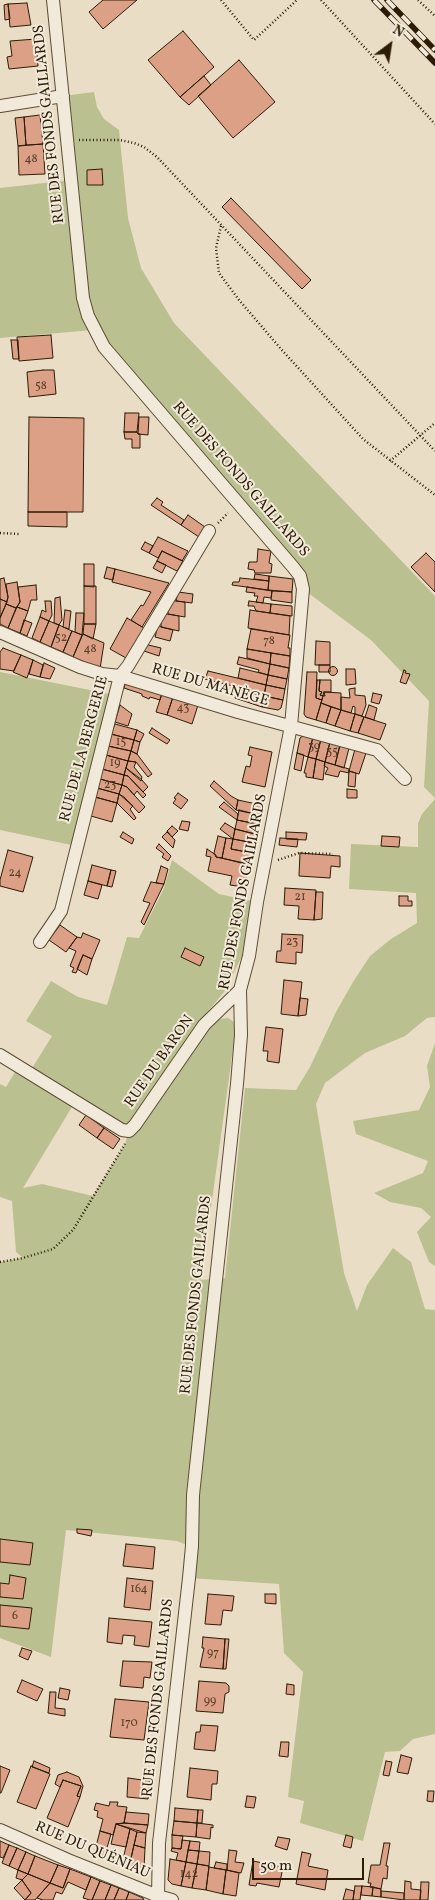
<!DOCTYPE html>
<meta charset="utf-8">
<style>
body{margin:0}
#map{position:relative;width:435px;height:1900px;overflow:hidden;background:#eaddc5;font-family:Vollkorn,serif}
canvas{display:block}
.north{position:absolute;left:365px;top:20px;width:50px;height:50px;-webkit-text-stroke:4px #f1e9d9;paint-order:stroke;rotate:31deg;font-size:14px;font-weight:700;line-height:20px;text-align:center;color:#2c1c05}
.north::after{content:'';display:block;margin:auto;width:18px;height:22px;background:#2c1c05;clip-path:polygon(50% 0,100% 100%,50% 72%,0 100%)}
.scale{position:absolute;left:252px;top:1858px;width:112px;height:22px;box-sizing:border-box;border:2px solid #2c1c05;border-top:0;padding-left:6px;font-size:15px;line-height:18px;white-space:nowrap;color:#2c1c05;-webkit-text-stroke:4px #f1e9d9;paint-order:stroke}
</style>
<div id="map">
<canvas width="435" height="1900"></canvas>
<div class="north">N</div>
<div class="scale">50 m</div>
</div>
<script>
const context = document.querySelector('canvas').getContext('2d');
context.lineJoin = 'round';
function fill(path, color) {
  context.fillStyle = color;
  context.fill(path, 'evenodd');
}
function shape(rows) {
  const path = new Path2D();
  for (const r of rows) {
    if (r.length === 3) {
      path.moveTo(r[0] + r[2], r[1]);
      path.arc(r[0], r[1], r[2], 0, 2 * Math.PI);
      continue;
    }
    path.moveTo(r[0], r[1]);
    for (let i = 2; i < r.length; i += 2) path.lineTo(r[i], r[i + 1]);
  }
  return path;
}
function trace(path, color, width, dash) {
  context.strokeStyle = color;
  context.lineWidth = width;
  context.lineCap = dash ? 'butt' : 'round';
  context.setLineDash(dash || []);
  context.stroke(path);
}
function write(font, color, halo, rows, align = 'center') {
  context.font = font + ' Vollkorn,serif';
  context.lineWidth = 4;
  context.setLineDash([]);
  context.textBaseline = 'middle';
  context.strokeStyle = halo;
  context.fillStyle = color;
  for (const [text, x, y, turn = 0] of rows) {
    context.save();
    context.translate(x, y);
    context.rotate((+turn || 0) * Math.PI / 180);
    context.textAlign = isNaN(turn) ? turn : align;
    if (halo) context.strokeText(text, 0, 0);
    context.fillText(text, 0, 0);
    context.restore();
  }
}
const green = shape([
 [94,92,97,107,104,119,119,130,128,218,141,268,174,323,435,596,435,798,424,787,429,701,371,640,303,589,93,330,0,338,0,188,71,180,63,96],
 [0,672,115,695,76,846,0,830],
 [435,799,435,1017,427,1018,405,1036,365,1053,325,1083,316,1104,344,1273,357,1311,367,1285,393,1248,411,1262,425,1309,435,1310,435,1734,413,1739,400,1751,385,1752,363,1841,300,1823,304,1801,288,1797,303,1672,284,1653,279,1584,189,1578,192,1547,177,1541,66,1530,51,1657,0,1638,0,1262,23,1258,16,1252,12,1201,0,1197,0,1084,6,1087,18,1067,29,1073,52,1036,26,1021,51,981,78,997,107,1005,127,937,139,938,164,888,172,860,219,894,257,902,249,956,242,956,224,992,200,1021,209,1028,220,1019,228,1018,234,1022,236,1027,201,1280,225,1278,245,1088,296,1090,310,1067,336,1012,353,982,370,956,391,939,417,923,416,893,349,889,351,844,418,847,418,823,422,814],
 [75,1102,129,1131,125,1144,93,1196,42,1184,23,1188],
 [435,1043,435,1266,429,1262,417,1232,431,1217,421,1208,390,1202,374,1193,423,1173,428,1161,356,1134,353,1121,419,1110,430,1087,427,1066]
]);
const building = shape([
 [103,0,137,0,103,29,89,12,103,0],
 [27,3,31,25,10,27,8,4,27,3],
 [8,4,10,19,5,20,4,5,8,4],
 [183,31,214,67,180,97,148,60,183,31],
 [36,39,38,66,9,69,7,57,12,56,10,41,36,39],
 [239,60,275,102,233,138,198,96,239,60],
 [204,76,211,85,189,105,180,97,204,76],
 [40,115,43,144,26,145,24,117,40,115],
 [24,117,26,145,18,146,15,118,24,117],
 [43,144,45,174,19,175,18,146,43,144],
 [102,169,103,185,87,185,87,170,102,169],
 [231,198,311,280,302,289,222,207,231,198],
 [51,335,53,358,19,361,17,337,51,335],
 [11,340,18,340,19,359,13,359,11,340],
 [43,370,54,370,56,394,29,397,27,372,43,370],
 [125,413,139,413,137,432,124,432,125,413],
 [29,417,84,418,83,512,28,512,29,417],
 [139,417,149,417,148,435,138,434,139,417],
 [124,432,137,432,138,434,140,434,140,448,132,448,132,439,125,439,124,432],
 [157,498,163,502,161,505,184,520,181,525,151,505,157,498],
 [28,512,67,512,67,527,28,526,28,512],
 [188,515,205,527,199,537,181,525,188,515],
 [158,537,188,551,182,561,162,551,158,558,149,553,158,537],
 [145,542,153,546,149,553,141,549,145,542],
 [258,549,271,551,269,563,272,564,271,573,255,573,254,570,248,569,249,562,257,562,258,549],
 [162,551,183,561,177,571,157,561,162,551],
 [426,553,435,562,435,592,411,567,426,553],
 [157,561,166,565,162,573,153,568,157,561],
 [84,564,94,564,94,587,84,586,84,564],
 [107,567,115,569,113,580,104,578,107,567],
 [115,569,169,583,142,627,131,620,141,605,143,606,151,592,112,582,115,569],
 [255,574,269,576,269,581,254,579,255,574],
 [269,576,293,579,292,592,268,590,269,576],
 [4,578,8,597,7,602,0,599,0,579,4,578],
 [240,578,269,581,268,590,232,585,233,582,239,582,240,578],
 [17,582,20,602,16,608,6,604,8,597,6,584,17,582],
 [36,585,37,600,31,600,28,611,17,607,20,602,18,587,36,585],
 [84,586,96,586,96,624,84,624,84,586],
 [247,587,272,591,271,598,264,597,263,603,256,602,258,596,254,596,255,593,246,592,247,587],
 [272,591,292,592,292,603,271,600,272,591],
 [178,592,193,594,192,603,176,601,178,592],
 [60,597,62,620,59,625,54,623,55,598,60,597],
 [0,599,7,602,0,618,0,599],
 [168,600,185,602,185,617,168,614,168,600],
 [45,601,51,601,52,615,49,621,40,617,42,610,46,612,45,601],
 [249,601,271,604,270,613,256,611,254,606,248,606,249,601],
 [6,604,16,608,8,628,0,624,0,618,6,604],
 [271,604,292,606,292,616,270,613,271,604],
 [17,607,28,611,20,633,8,628,17,607],
 [65,610,71,611,69,629,63,627,65,610],
 [250,610,290,616,289,635,248,628,250,610],
 [76,613,84,613,82,635,75,632,76,613],
 [161,613,179,616,179,631,161,627,161,613],
 [40,617,49,621,40,642,32,638,40,617],
 [127,618,144,628,126,658,110,649,127,618],
 [24,620,32,623,27,636,20,633,24,620],
 [49,621,59,625,51,647,40,642,49,621],
 [84,624,96,624,93,639,83,634,84,624],
 [59,625,72,631,63,652,51,647,59,625],
 [158,626,173,630,170,641,155,637,158,626],
 [251,629,290,635,288,648,290,648,290,656,247,649,251,629],
 [72,631,82,635,73,657,63,652,72,631],
 [83,634,104,643,100,669,73,657,83,634],
 [316,641,330,642,330,665,315,665,316,641],
 [144,644,161,648,159,656,141,650,144,644],
 [3,648,21,655,14,671,0,669,0,652,3,648],
 [247,649,271,653,270,664,247,658,247,649],
 [271,653,290,656,289,668,270,664,271,653],
 [21,655,33,660,27,678,13,672,21,655],
 [239,657,270,664,268,675,258,672,259,670,237,664,239,657],
 [33,660,43,665,40,677,29,674,33,660],
 [44,663,55,668,50,679,40,677,44,663],
 [270,664,289,668,287,679,268,675,270,664],
 [319,665,330,665,330,672,319,672,319,665],
 [333,671,4.5],
 [240,668,268,675,266,685,238,678,240,668],
 [346,669,355,669,356,684,346,685,346,669],
 [404,670,406,671,405,673,410,674,406,684,400,682,404,670],
 [208,671,266,685,264,696,244,691,245,689,205,679,208,671],
 [307,672,317,672,316,698,322,700,316,720,306,717,304,714,307,672],
 [268,675,287,679,285,689,266,685,268,675],
 [317,680,320,680,319,691,322,692,320,695,323,696,322,700,316,698,317,680],
 [320,680,331,680,331,692,324,692,325,696,320,695,322,692,319,691,320,680],
 [126,682,163,690,160,700,150,697,149,699,142,696,142,694,124,688,126,682],
 [266,685,285,689,283,700,264,696,266,685],
 [355,688,355,695,365,696,366,705,362,716,355,714,355,707,353,706,351,713,341,710,341,697,350,698,349,689,355,688],
 [238,689,264,696,262,707,235,698,238,689],
 [163,690,174,694,167,715,156,712,163,690],
 [324,692,341,693,341,710,321,703,324,692],
 [373,693,382,695,379,704,371,702,373,693],
 [174,694,199,702,192,724,167,715,174,694],
 [264,696,283,700,281,708,278,710,262,707,264,696],
 [321,703,331,707,326,723,316,720,321,703],
 [120,705,132,714,128,726,115,722,120,705],
 [369,705,377,708,374,720,365,717,369,705],
 [331,707,341,710,335,726,326,723,331,707],
 [341,710,355,714,350,731,335,726,341,710],
 [355,714,364,717,358,733,350,731,355,714],
 [364,717,386,724,380,740,358,733,364,717],
 [115,724,137,730,134,740,111,734,115,724],
 [152,728,170,740,167,744,149,733,152,728],
 [137,730,144,734,140,742,134,740,137,730],
 [111,734,134,740,131,751,108,746,111,734],
 [306,734,313,737,308,757,297,753,300,738,306,734],
 [313,737,321,739,316,759,308,757,313,737],
 [321,739,330,742,325,762,316,759,321,739],
 [134,740,140,742,137,754,131,751,134,740],
 [330,742,340,745,335,765,325,762,330,742],
 [340,745,349,748,344,768,335,765,340,745],
 [108,746,131,751,128,761,106,755,108,746],
 [250,747,272,752,265,787,242,782,246,766,250,767,252,756,248,755,250,747],
 [355,749,366,753,359,774,349,771,355,749],
 [131,751,137,754,152,774,148,777,136,762,128,761,131,751],
 [297,753,304,755,301,771,294,769,297,753],
 [106,755,128,761,124,775,102,769,106,755],
 [308,757,316,759,313,778,306,777,306,773,304,773,308,757],
 [316,759,325,762,323,780,313,778,316,759],
 [128,761,136,762,134,767,142,777,141,781,126,768,128,761],
 [325,762,349,769,349,773,340,771,338,777,325,774,328,768,324,766,325,762],
 [126,768,142,780,148,787,143,792,128,776,124,775,126,768],
 [102,769,124,775,122,785,100,779,102,769],
 [349,771,356,773,355,787,348,786,349,771],
 [124,775,128,776,146,795,143,798,137,791,134,795,127,787,122,785,124,775],
 [100,779,122,785,119,794,97,788,100,779],
 [214,781,231,796,238,800,236,810,210,786,214,781],
 [122,785,127,787,145,807,139,813,124,797,119,794,122,785],
 [97,788,119,794,117,803,95,797,97,788],
 [347,789,357,790,357,798,347,798,347,789],
 [178,793,188,800,181,809,173,803,176,799,174,798,178,793],
 [119,794,133,806,130,809,136,818,134,820,117,803,119,794],
 [95,797,117,803,112,822,91,816,95,797],
 [238,800,261,805,259,815,236,810,238,800],
 [224,802,238,814,237,820,219,807,224,802],
 [239,810,259,815,257,824,237,820,239,810],
 [237,820,257,824,255,834,235,829,237,820],
 [182,821,190,822,188,831,179,829,182,821],
 [225,823,235,829,233,839,220,829,225,823],
 [172,826,178,831,172,837,167,831,172,826],
 [235,829,255,834,254,843,233,839,235,829],
 [123,832,134,839,132,844,120,837,123,832],
 [167,832,175,840,173,848,162,837,167,832],
 [286,832,307,833,306,840,286,839,286,832],
 [218,836,226,838,222,858,216,857,214,853,218,836],
 [382,836,400,837,399,847,381,846,382,836],
 [226,838,233,839,231,849,252,853,249,865,222,858,226,838],
 [280,838,298,839,297,847,279,845,280,838],
 [233,839,254,843,252,853,231,849,233,839],
 [159,844,171,856,168,861,162,857,164,854,156,848,159,844],
 [207,849,216,855,216,857,249,864,244,887,230,885,232,876,208,871,211,857,206,856,207,849],
 [8,850,33,857,23,892,0,886,0,880,8,850],
 [300,853,340,856,340,867,331,866,330,878,299,876,300,853],
 [92,865,111,870,107,886,88,881,92,865],
 [161,866,168,869,164,884,156,883,161,866],
 [111,870,116,871,112,887,107,886,111,870],
 [88,881,102,885,98,899,84,895,88,881],
 [151,882,164,884,144,925,141,922,150,903,143,901,151,882],
 [285,888,316,890,314,920,298,919,299,906,284,905,285,888],
 [316,892,323,892,322,919,314,920,316,892],
 [399,896,408,896,408,901,412,901,412,906,399,906,399,896],
 [60,925,77,937,66,952,49,940,60,925],
 [83,933,100,940,92,959,83,955,76,973,72,972,74,968,70,966,76,951,69,948,77,937,81,938,83,933],
 [282,934,303,935,302,953,296,952,296,964,276,962,277,951,281,951,282,934],
 [185,948,204,957,200,966,181,957,185,948],
 [83,955,92,959,87,975,77,969,83,955],
 [284,980,302,982,298,1016,281,1014,284,980],
 [300,998,308,999,306,1015,298,1016,300,998],
 [266,1027,283,1029,279,1063,267,1061,268,1051,263,1051,266,1027],
 [86,1115,104,1128,97,1138,79,1125,86,1115],
 [104,1128,120,1139,113,1149,97,1138,104,1128],
 [77,1529,92,1530,91,1536,77,1533,77,1529],
 [0,1539,33,1543,30,1565,0,1562,0,1539],
 [126,1544,155,1547,153,1569,123,1566,126,1544],
 [10,1575,26,1578,23,1599,0,1597,0,1583,9,1584,10,1575],
 [127,1578,153,1581,150,1610,124,1607,127,1578],
 [208,1594,234,1596,232,1611,223,1610,221,1625,205,1624,208,1594],
 [265,1594,276,1594,276,1604,265,1603,265,1594],
 [0,1605,32,1608,29,1629,0,1626,0,1605],
 [109,1618,152,1622,149,1647,134,1645,135,1636,123,1635,122,1644,107,1642,109,1618],
 [203,1637,225,1639,223,1669,200,1667,204,1648,202,1648,203,1637],
 [225,1639,229,1639,226,1669,223,1669,225,1639],
 [22,1648,32,1651,28,1660,19,1656,22,1648],
 [123,1661,152,1662,150,1678,144,1677,143,1688,120,1686,123,1661],
 [22,1680,43,1689,37,1701,17,1692,22,1680],
 [199,1681,226,1683,229,1686,229,1692,225,1694,223,1713,196,1711,199,1681],
 [287,1684,294,1685,294,1695,286,1694,287,1684],
 [60,1688,70,1690,68,1700,58,1698,60,1688],
 [50,1692,56,1692,55,1708,65,1709,65,1716,48,1713,50,1692],
 [115,1699,149,1702,144,1740,110,1737,115,1699],
 [201,1725,218,1726,215,1751,194,1749,196,1732,200,1732,201,1725],
 [281,1742,289,1742,288,1757,279,1756,281,1742],
 [401,1755,412,1758,408,1774,397,1772,401,1755],
 [34,1761,50,1768,49,1773,32,1767,34,1761],
 [386,1761,392,1762,389,1776,383,1775,386,1761],
 [0,1766,10,1770,1,1793,0,1793,0,1766],
 [31,1766,50,1774,36,1809,17,1802,31,1766],
 [190,1768,218,1771,217,1784,212,1784,211,1800,187,1797,190,1768],
 [67,1772,79,1777,83,1786,80,1797,77,1796,81,1786,63,1780,60,1787,55,1784,58,1775,67,1772],
 [128,1778,150,1781,148,1799,127,1797,128,1778],
 [63,1780,81,1786,77,1796,80,1797,68,1827,47,1818,63,1780],
 [428,1791,434,1791,433,1802,427,1801,428,1791],
 [247,1796,256,1797,254,1808,245,1807,247,1796],
 [110,1802,118,1802,117,1806,127,1807,124,1823,116,1824,113,1835,100,1831,103,1819,97,1817,98,1811,94,1810,96,1803,109,1806,110,1802],
 [175,1808,198,1810,197,1823,174,1821,175,1808],
 [198,1810,203,1810,202,1823,197,1823,198,1810],
 [126,1812,149,1814,148,1825,124,1823,126,1812],
 [174,1821,197,1823,196,1837,172,1835,174,1821],
 [124,1823,148,1825,146,1833,116,1824,124,1823],
 [197,1823,213,1825,213,1828,211,1827,210,1839,196,1837,197,1823],
 [116,1824,130,1829,126,1847,111,1844,116,1824],
 [130,1829,137,1832,129,1867,122,1864,130,1829],
 [100,1831,111,1834,104,1858,94,1854,100,1831],
 [137,1832,146,1833,145,1848,134,1845,137,1832],
 [172,1835,183,1836,181,1849,172,1848,172,1835],
 [346,1835,353,1837,351,1848,343,1846,346,1835],
 [278,1837,290,1839,287,1850,275,1846,278,1837],
 [182,1840,190,1841,186,1862,176,1860,178,1853,171,1851,172,1848,181,1849,182,1840],
 [0,1841,9,1845,3,1858,0,1857,0,1841],
 [190,1841,200,1842,199,1851,188,1850,190,1841],
 [384,1843,390,1843,386,1866,388,1866,387,1879,383,1878,381,1889,370,1887,371,1883,368,1883,371,1865,380,1865,384,1843],
 [9,1845,17,1848,9,1866,2,1863,9,1845],
 [134,1845,145,1848,144,1868,139,1871,129,1867,134,1845],
 [17,1848,26,1852,18,1870,9,1866,17,1848],
 [188,1850,199,1851,197,1864,186,1862,188,1850],
 [229,1850,237,1851,235,1862,244,1863,241,1873,227,1870,229,1850],
 [199,1851,210,1852,209,1866,197,1864,199,1851],
 [26,1852,35,1856,28,1874,18,1870,26,1852],
 [302,1852,311,1854,308,1866,328,1870,325,1890,296,1884,302,1852],
 [35,1856,58,1865,50,1883,28,1874,35,1856],
 [170,1859,186,1862,181,1886,172,1884,168,1880,170,1859],
 [253,1861,283,1867,279,1887,257,1883,256,1886,249,1885,253,1861],
 [186,1862,197,1864,192,1888,181,1886,186,1862],
 [216,1862,227,1864,227,1870,214,1868,216,1862],
 [197,1864,209,1866,206,1890,192,1888,197,1864],
 [58,1865,70,1869,63,1888,50,1883,58,1865],
 [209,1867,226,1870,223,1894,206,1890,209,1867],
 [70,1869,91,1877,86,1890,68,1882,62,1894,56,1892,53,1900,43,1900,37,1898,50,1883,63,1888,70,1869],
 [18,1870,28,1874,22,1880,16,1878,18,1870],
 [226,1870,239,1873,236,1896,223,1894,226,1870],
 [28,1874,50,1883,35,1900,25,1900,31,1893,22,1880,28,1874],
 [91,1877,100,1881,92,1900,90,1900,83,1898,91,1877],
 [22,1880,31,1893,25,1900,14,1888,22,1880],
 [100,1881,111,1885,105,1900,92,1900,100,1881],
 [405,1881,411,1882,411,1889,421,1890,420,1900,404,1900,405,1881],
 [421,1882,429,1882,428,1900,420,1900,421,1882],
 [111,1885,119,1888,114,1900,105,1900,111,1885],
 [355,1886,362,1886,360,1900,353,1900,355,1886],
 [362,1886,373,1887,372,1896,361,1895,362,1886],
 [373,1887,381,1889,381,1897,372,1896,373,1887],
 [119,1888,129,1892,126,1900,114,1900,119,1888],
 [346,1889,354,1891,353,1900,343,1900,346,1889],
 [381,1891,404,1893,404,1900,381,1897,381,1891],
 [129,1892,143,1898,144,1900,126,1900,129,1892]
]);
const path = shape([
 [221,0,254,40,297,0],
 [321,0,435,124],
 [418,0,435,16],
 [79,140,120,140,134,143,144,147,157,157,435,451],
 [221,226,216,248,219,273,239,300,281,349,363,439,435,495],
 [390,461,435,423],
 [218,523,228,513],
 [0,533,19,534],
 [278,860,299,853,333,854],
 [0,1262,23,1258,53,1249,73,1230,125,1144]
]);
const minor = shape([
 [53,0,83,298,88,316,104,347,293,567,300,576,303,589,291,726,257,902,249,956,240,990,241,1035,237,1084,193,1495,192,1546,189,1578,159,1843,158,1896,157,1900],
 [0,106,63,96],
 [0,632,80,667,102,674,120,676,238,712,377,750,405,779],
 [40,942,61,911,120,676,128,666,209,531],
 [0,1055,122,1130,129,1131,135,1125,204,1025,240,990],
 [0,1830,68,1860,158,1896,172,1900]
]);
const rail = shape([
 [374,0,435,63],
 [387,0,435,50]
]);
const numberNames = [
 ["48",31,160],
 ["58",41,387],
 ["52",61,639],
 ["78",269,642],
 ["48",90,650],
 ["43",183,709],
 ["15",121,743],
 ["39",314,748],
 ["35",332,753],
 ["19",115,764],
 ["23",110,786],
 ["24",15,874],
 ["21",300,898],
 ["23",292,943],
 ["164",139,1590],
 ["6",15,1617],
 ["97",213,1654],
 ["99",210,1702],
 ["170",129,1724],
 ["142",189,1875]
];
const streetNames = [
 ["RUE DES FONDS GAILLARDS",50,124,-96],
 ["RUE DES FONDS GAILLARDS",240,480,49],
 ["RUE DU MANÈGE",210,686,16],
 ["RUE DE LA BERGERIE",85,749,-75],
 ["RUE DES FONDS GAILLARDS",244,892,-79],
 ["RUE DU BARON",160,1062,-55],
 ["RUE DES FONDS GAILLARDS",197,1295,-84],
 ["RUE DES FONDS GAILLARDS",159,1698,-84],
 ["RUE DU QUÉNIAU",92,1851,23]
];
fill(green, '#bbc091');
fill(building, '#dca087');
trace(building, '#2c1c05', 1);
trace(minor, '#5c4c35', 14);
trace(path, '#2c1c05', 2.5, [1, 2.5]);
trace(minor, '#f1e9d9', 12);
trace(rail, '#2c1c05', 5.5);
trace(rail, '#f1e9d9', 4, [11]);
write('12px', '#583d26', null, numberNames);
write('15px', '#2c1c05', '#f1e9d9', streetNames);
</script>
